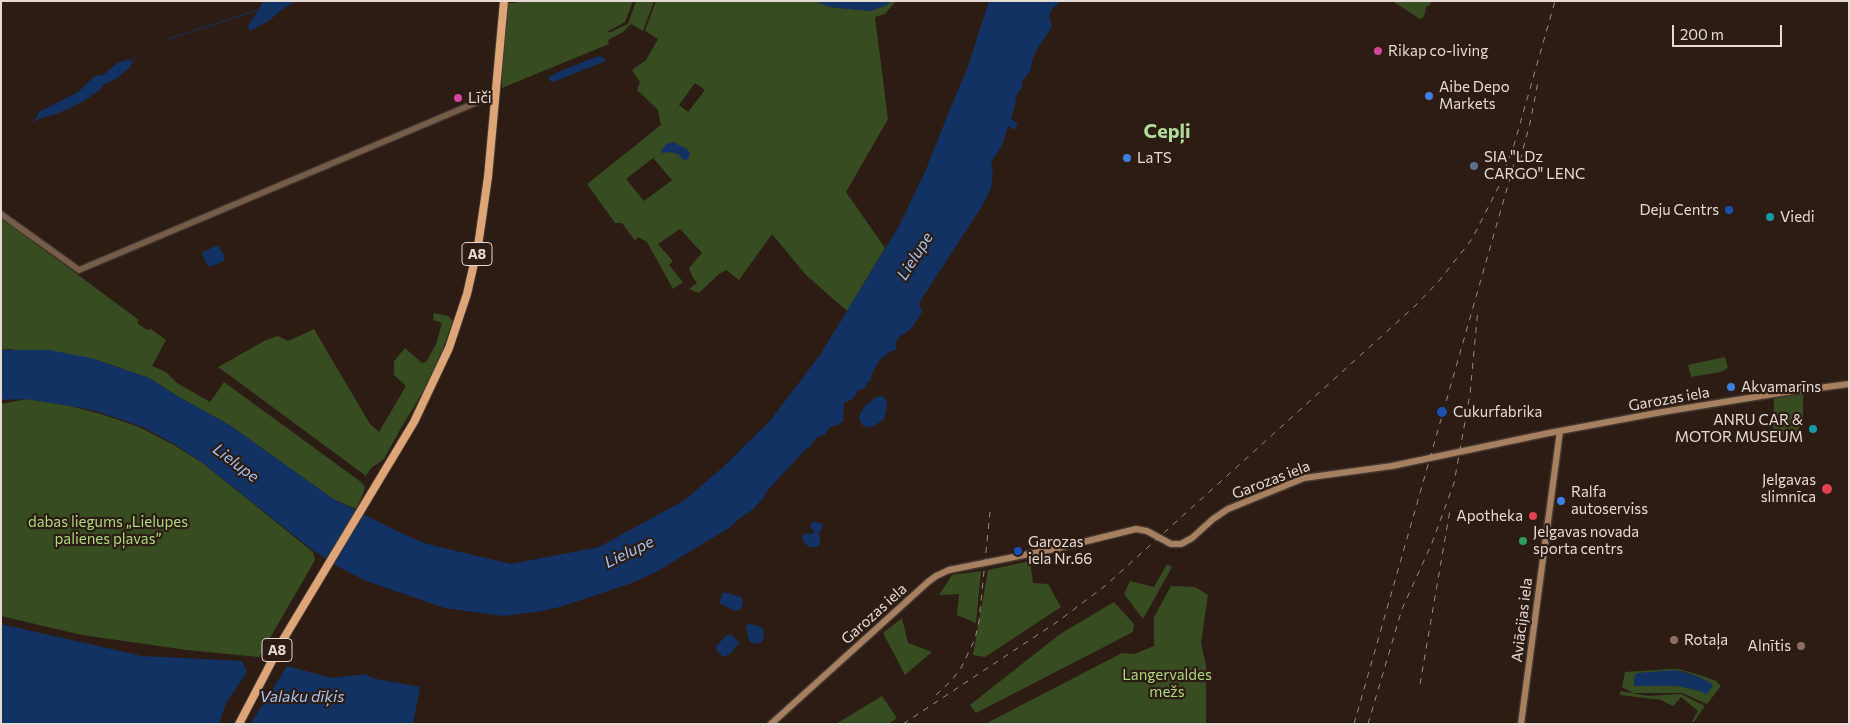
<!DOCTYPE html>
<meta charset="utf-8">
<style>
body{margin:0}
#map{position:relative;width:1850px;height:725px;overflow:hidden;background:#2c1c14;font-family:Commissioner,sans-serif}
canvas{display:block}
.frame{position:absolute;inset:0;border:2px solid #e5dad4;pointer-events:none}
.scale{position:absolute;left:1672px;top:25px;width:110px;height:22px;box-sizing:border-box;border:2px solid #e5dad4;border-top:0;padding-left:6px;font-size:15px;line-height:18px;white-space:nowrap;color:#e5dad4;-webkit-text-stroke:4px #2c1c14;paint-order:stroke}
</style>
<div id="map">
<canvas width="1850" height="725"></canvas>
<div class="frame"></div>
<div class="scale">200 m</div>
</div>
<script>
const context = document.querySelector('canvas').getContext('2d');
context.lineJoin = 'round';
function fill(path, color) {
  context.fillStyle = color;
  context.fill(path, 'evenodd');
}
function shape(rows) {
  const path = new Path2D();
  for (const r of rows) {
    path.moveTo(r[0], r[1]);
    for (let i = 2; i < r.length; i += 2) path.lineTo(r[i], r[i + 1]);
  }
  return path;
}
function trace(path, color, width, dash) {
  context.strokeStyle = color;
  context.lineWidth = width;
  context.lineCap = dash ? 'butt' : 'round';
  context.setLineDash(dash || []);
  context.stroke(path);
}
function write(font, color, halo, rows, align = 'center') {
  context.font = font + ' Commissioner,sans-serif';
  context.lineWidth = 4.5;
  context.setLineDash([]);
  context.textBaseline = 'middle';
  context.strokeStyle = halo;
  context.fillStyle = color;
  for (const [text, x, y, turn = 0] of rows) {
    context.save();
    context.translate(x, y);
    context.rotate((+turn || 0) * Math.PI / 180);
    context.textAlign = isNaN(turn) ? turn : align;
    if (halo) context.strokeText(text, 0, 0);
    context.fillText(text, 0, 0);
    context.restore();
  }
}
const green = shape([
 [515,1,633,1,625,22,607,32,611,32,628,24,636,1,654,1,643,31,631,24,623,32,608,40,609,44,502,88,502,75,508,3,515,3],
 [656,1,815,1,830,7,870,11,887,5,891,1,896,1,885,14,875,17,888,119,846,192,885,248,847,311,806,275,772,234,739,280,726,270,719,274,699,293,689,289,697,283,692,276,689,268,702,253,680,229,658,244,673,261,669,265,683,282,673,289,647,242,638,237,635,241,622,223,615,223,587,184,661,125,658,110,637,90,640,82,632,70,646,60,658,39,645,31],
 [695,83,705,90,688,112,679,105],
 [653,158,672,180,644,201,626,179],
 [1392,1,1430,1,1431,2,1429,6,1427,6,1425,9,1426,10,1423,18,1420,19],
 [1,218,139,320,137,323,147,330,151,329,166,340,152,366,166,372,177,383,210,402,224,382,361,482,365,487,362,497,356,509,333,499,231,426,179,397,149,378,97,360,9,349,1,350],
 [434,313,448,316,453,321,442,351,424,390,401,428,384,459,371,468,366,476,218,367,266,340,278,336,288,341,314,329,370,424,379,432,406,386,394,375,394,361,405,348,422,363,426,362,436,344,442,323,433,320],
 [1725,357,1728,368,1721,372,1691,377,1688,365],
 [1803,394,1803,417,1795,440,1792,443,1781,434,1773,445,1774,398],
 [27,399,70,406,101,414,139,427,174,445,204,464,313,552,315,560,259,657,187,650,82,635,1,616,1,404],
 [1030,561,1033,583,1048,584,1061,607,985,657,973,655,988,570],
 [1167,564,1172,567,1143,619,1124,594,1130,581,1154,587],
 [981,571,976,623,957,615,959,594,939,595,952,575],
 [1171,586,1195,587,1208,595,1201,643,1206,666,1206,724,985,724,1122,653,1134,654,1154,646,1154,617],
 [1114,602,1134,624,1133,632,976,713,970,705,1060,634],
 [902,618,908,643,932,652,905,675,883,633],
 [1669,669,1679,669,1706,677,1716,681,1721,686,1707,704,1682,693,1633,693,1622,687,1625,672],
 [1682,671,1699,677,1701,691,1673,685,1634,686,1634,676,1639,673],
 [1620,691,1648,696,1681,694,1705,706,1694,722,1692,721,1698,711,1681,697,1673,706,1661,700,1620,695],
 [882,696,897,718,889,724,836,724]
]);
const water = shape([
 [264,1,296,1,281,10,270,20,250,31,248,26],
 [815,1,891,1,887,5,870,11,830,7],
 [989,1,1060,2,1052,9,1049,16,1052,27,1037,49,1033,58,1030,72,1027,75,1022,82,1022,87,1016,96,1015,105,1011,119,1018,124,1014,130,1008,126,1002,146,991,162,993,174,991,188,984,203,919,303,922,312,911,329,899,337,895,344,897,348,896,350,889,352,878,362,871,376,871,380,867,383,865,388,857,391,856,395,851,400,844,403,843,421,838,425,830,427,825,434,816,438,810,447,807,448,765,493,765,496,752,510,741,517,729,528,656,572,632,583,560,607,536,612,502,616,445,608,366,581,337,566,310,548,204,464,176,445,143,427,96,411,70,406,27,399,1,400,1,350,49,350,91,358,149,378,179,397,231,426,333,499,403,534,427,544,511,564,599,547,685,500,723,467,769,422,820,355,899,226,925,172,948,114,967,69],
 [601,56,606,61,553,82,549,80,549,77,556,73,593,58],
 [127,60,133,61,132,64,127,70,117,78,105,84,101,89,84,101,57,114,41,118,36,121,35,120,39,112,78,92,95,76,103,75,119,62],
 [673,142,687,149,690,153,689,158,685,161,682,159,678,154,671,152,662,153,661,151,666,144],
 [218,245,225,257,224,261,210,267,208,266,202,255,203,252],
 [882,396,886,399,887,407,884,419,874,426,866,427,862,425,859,416,865,406,876,397],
 [813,521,823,524,822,529,818,533,820,538,820,544,817,547,809,547,803,541,802,536,807,533,813,534,814,530,810,528],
 [723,592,741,597,743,601,742,607,739,610,735,611,719,603],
 [1,624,142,656,242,661,247,672,226,703,219,724,1,724],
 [749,624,759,626,763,629,764,639,761,642,757,644,750,642,748,638,746,626],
 [731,634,739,643,732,652,726,656,722,656,717,651,716,646,726,636],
 [287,666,332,678,367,674,371,678,420,687,413,724,252,724,253,720],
 [1675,670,1699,677,1711,683,1713,686,1706,695,1701,691,1679,686,1634,686,1634,676,1639,673]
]);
const stream = shape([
 [168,39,258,10],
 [130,61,138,55],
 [31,123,35,120]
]);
const tertiary = shape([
 [1,214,79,270,480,101,496,98]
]);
const secondary = shape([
 [771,724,928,582,936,576,949,570,1059,548,1136,529,1147,531,1171,544,1181,544,1192,538,1213,519,1228,509,1304,478,1392,466,1549,433,1662,412,1780,393,1849,384],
 [1521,724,1560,431]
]);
const trunk = shape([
 [239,724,284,638,414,422,449,348,467,294,478,246,488,177,504,1]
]);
const rail = shape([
 [1517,172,1530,123,1538,82],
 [1420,684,1450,510],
 [936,695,951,681,961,668,975,639,979,621,990,512],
 [903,724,1057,622,1105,586,1415,306,1439,281,1472,239,1499,186,1514,145,1555,1],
 [1354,724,1514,164],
 [1368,724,1402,609,1432,543,1454,483,1470,394,1478,309]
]);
const markers = [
 [1378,51,5,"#d1479c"],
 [1429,96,5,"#3f7fe0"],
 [458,98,5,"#d1479c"],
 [1127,158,5,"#3f7fe0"],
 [1474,166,5,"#5c6f8a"],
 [1729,210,5,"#1a4fb4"],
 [1770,217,5,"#0f9aa8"],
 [1731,387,5,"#3f7fe0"],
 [1442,412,6,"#1a4fb4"],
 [1813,429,5,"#0f9aa8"],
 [1827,489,6,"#e0444e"],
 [1561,501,5,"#3f7fe0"],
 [1533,516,5,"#e0444e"],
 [1523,541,5,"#2e9e5b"],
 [1018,551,5,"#1a4fb4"],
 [1674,640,5,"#8d6e63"],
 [1801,646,5,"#8d6e63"]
];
const shields = [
 [477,254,30],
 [277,650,30]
];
const shieldNames = [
 ["A8",477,254],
 ["A8",277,650]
];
const poiNames = [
 ["Rikap co-living",1388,51],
 ["Aibe Depo",1439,87],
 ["Markets",1439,104],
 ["Līči",468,98],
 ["SIA \"LDz",1484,157],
 ["CARGO\" LENC",1484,174],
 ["LaTS",1137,158],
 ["Deju Centrs",1719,210,"right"],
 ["Viedi",1780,217],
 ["Akvamarīns",1741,387],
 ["Cukurfabrika",1453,412],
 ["ANRU CAR &",1803,420,"right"],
 ["MOTOR MUSEUM",1803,437,"right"],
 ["Jelgavas",1816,480,"right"],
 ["slimnīca",1816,497,"right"],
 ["Ralfa",1571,492],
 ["autoserviss",1571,509],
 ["Apotheka",1523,516,"right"],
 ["Jelgavas novada",1533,532],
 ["sporta centrs",1533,549],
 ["Garozas",1028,542],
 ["iela Nr.66",1028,559],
 ["Rotaļa",1684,640],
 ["Alnītis",1791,646,"right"]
];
const streetNames = [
 ["Garozas iela",1669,399,-10],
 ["Garozas iela",1271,480,-21],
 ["Garozas iela",874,614,-42],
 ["Aviācijas iela",1522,620,-83]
];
const parkNames = [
 ["dabas liegums „Lielupes",108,522],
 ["palienes pļavas”",108,539],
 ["Langervaldes",1167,675],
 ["mežs",1167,692]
];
const waterNames = [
 ["Lielupe",915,256,-58],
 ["Lielupe",236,463,37],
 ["Lielupe",629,552,-26],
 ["Valaku dīķis",302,697]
];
const districtNames = [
 ["Cepļi",1167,131]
];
fill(green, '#374c20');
fill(water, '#123264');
trace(stream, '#123264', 1);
trace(tertiary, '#46372f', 8);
trace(secondary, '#46372f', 9);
trace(trunk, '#46372f', 10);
trace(tertiary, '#755d4a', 5.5);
trace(secondary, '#a68060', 6);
trace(trunk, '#dea678', 8);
trace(rail, '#988b84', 1, [6, 6]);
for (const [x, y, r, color] of markers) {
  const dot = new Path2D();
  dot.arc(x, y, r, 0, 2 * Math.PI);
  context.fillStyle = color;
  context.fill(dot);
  trace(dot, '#2c1c14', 2);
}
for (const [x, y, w] of shields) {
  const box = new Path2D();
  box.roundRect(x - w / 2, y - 11.5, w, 23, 4);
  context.fillStyle = '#2c1c14';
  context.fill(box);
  trace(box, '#e5dad4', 1);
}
write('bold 14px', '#e5dad4', null, shieldNames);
write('15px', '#e5dad4', '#2c1c14', poiNames, 'left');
write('15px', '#e5dad4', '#2c1c14', streetNames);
write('15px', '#abd97f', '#2c1c14', parkNames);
write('italic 16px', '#a4c2f2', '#2c1c14', waterNames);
write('bold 20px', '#b1db98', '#2c1c14', districtNames);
</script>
